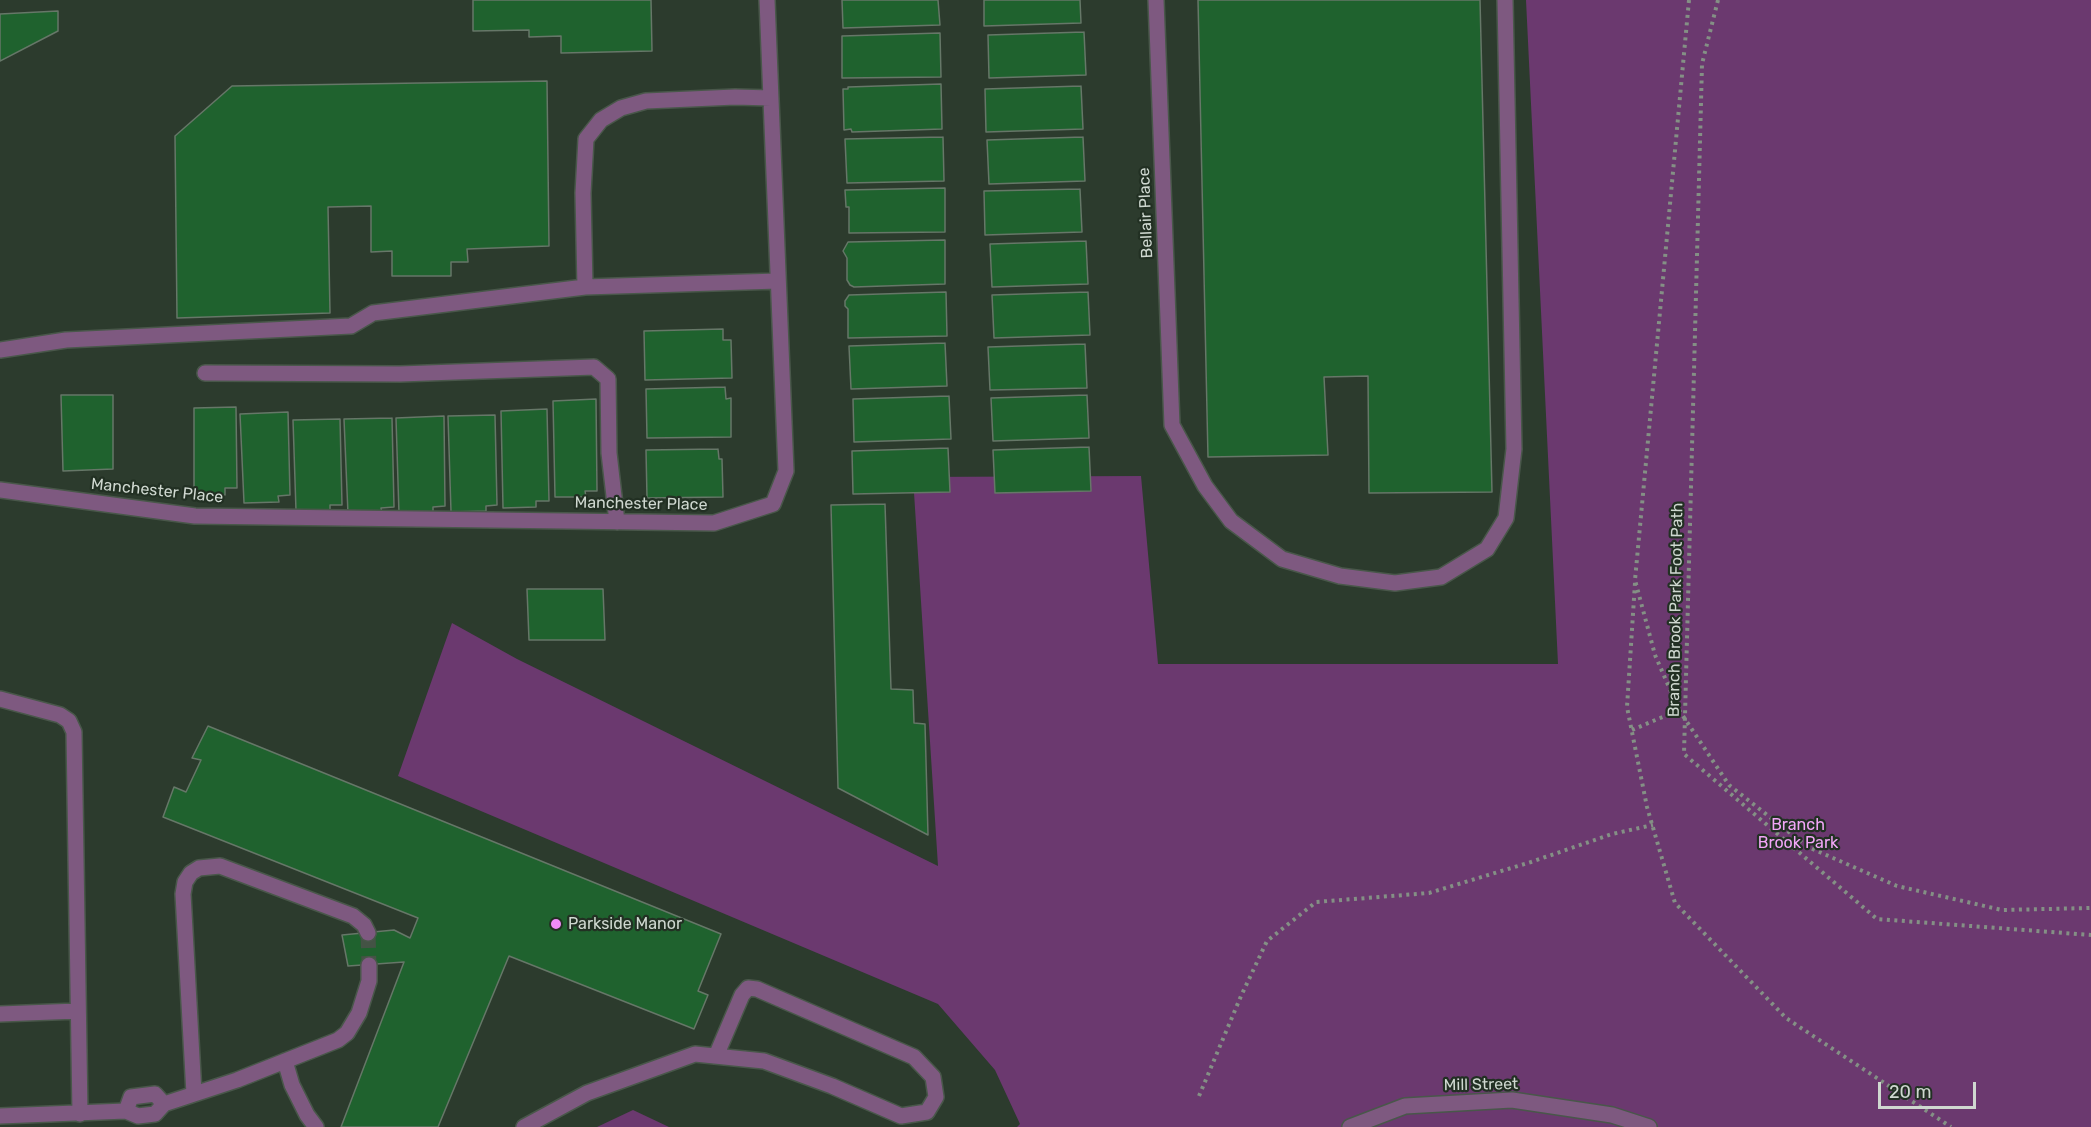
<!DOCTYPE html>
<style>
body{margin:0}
#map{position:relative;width:2091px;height:1127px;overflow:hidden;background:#2c3b2d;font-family:Rubik,sans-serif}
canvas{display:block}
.scale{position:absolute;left:1878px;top:1082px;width:98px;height:27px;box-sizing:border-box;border:3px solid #cfd8d0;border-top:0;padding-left:8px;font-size:18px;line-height:21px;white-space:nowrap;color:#cfd8d0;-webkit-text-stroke:4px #223023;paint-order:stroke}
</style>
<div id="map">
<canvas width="2091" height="1127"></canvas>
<div class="scale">20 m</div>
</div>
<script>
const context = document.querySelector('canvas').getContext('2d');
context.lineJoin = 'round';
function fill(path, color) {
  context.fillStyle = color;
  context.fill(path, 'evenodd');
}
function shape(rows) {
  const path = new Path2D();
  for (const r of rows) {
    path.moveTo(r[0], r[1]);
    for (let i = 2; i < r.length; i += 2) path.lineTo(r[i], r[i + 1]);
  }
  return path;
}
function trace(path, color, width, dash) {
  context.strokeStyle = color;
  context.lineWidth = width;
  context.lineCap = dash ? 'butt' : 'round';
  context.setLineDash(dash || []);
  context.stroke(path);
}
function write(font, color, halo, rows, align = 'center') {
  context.font = font + ' Rubik,sans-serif';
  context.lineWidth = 4.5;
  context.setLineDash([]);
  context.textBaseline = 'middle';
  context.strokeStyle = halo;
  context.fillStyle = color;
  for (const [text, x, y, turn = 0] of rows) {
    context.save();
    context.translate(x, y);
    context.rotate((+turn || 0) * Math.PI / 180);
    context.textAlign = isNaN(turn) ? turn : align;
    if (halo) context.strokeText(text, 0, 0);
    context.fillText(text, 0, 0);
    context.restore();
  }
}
const green = shape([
 [1526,0,2091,0,2091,1127,1017,1127,1020,1124,995,1070,938,1004,398,776,452,623,517,659,938,866,913,477,1141,476,1158,664,1558,664],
 [633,1110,669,1127,597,1127]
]);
const building = shape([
 [473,0,651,0,652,51,561,53,561,36,529,37,529,30,473,31,473,0],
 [842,0,938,0,940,25,843,28,842,0],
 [984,0,1080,0,1081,23,984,26,984,0],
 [1198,0,1480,0,1492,492,1369,493,1368,376,1324,377,1328,455,1208,457,1198,0],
 [58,11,58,31,0,61,0,14,58,11],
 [1084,32,1086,75,989,78,988,35,1084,32],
 [940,33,941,77,842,78,842,36,940,33],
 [547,81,549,246,467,249,468,262,451,262,451,276,392,276,392,251,371,252,371,206,328,207,330,313,177,318,175,136,232,86,547,81],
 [941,84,942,129,852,132,851,129,844,130,843,89,848,89,848,87,941,84],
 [1081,86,1083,129,986,132,985,89,1081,86],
 [943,137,944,181,847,183,845,139,943,137],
 [1083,137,1085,181,989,184,987,140,1083,137],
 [945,188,945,232,849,233,849,207,846,207,845,190,945,188],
 [1080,189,1082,232,985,235,984,191,1080,189],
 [945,240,945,284,854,287,850,285,847,280,847,258,843,251,848,242,945,240],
 [1086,241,1088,284,992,287,990,244,1086,241],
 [946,292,947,336,848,338,848,309,845,306,845,301,849,295,946,292],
 [1088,292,1090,335,994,338,992,295,1088,292],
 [723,329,723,340,731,340,732,378,645,380,644,331,723,329],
 [945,343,947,386,851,389,849,346,945,343],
 [1085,344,1087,388,990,390,988,347,1085,344],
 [725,387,726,399,731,398,731,437,647,438,646,389,725,387],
 [61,395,113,395,113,469,63,471,61,395],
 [1087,395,1089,438,993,441,991,398,1087,395],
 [949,396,951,439,854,442,853,399,949,396],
 [596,399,597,491,585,491,586,497,555,497,553,401,596,399],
 [236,407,237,488,225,488,225,495,194,494,194,408,236,407],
 [547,409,549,501,536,501,536,507,503,508,501,411,547,409],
 [288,412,290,495,278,496,279,502,244,503,240,414,288,412],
 [495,415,497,505,486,506,486,511,451,512,448,416,495,415],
 [444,416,445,506,433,507,433,513,399,514,396,418,444,416],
 [392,418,394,507,381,508,382,513,348,514,344,419,392,418],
 [340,419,342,505,330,505,330,510,296,511,293,420,340,419],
 [1089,447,1091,491,995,493,993,450,1089,447],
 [948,448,950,492,853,494,852,451,948,448],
 [718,449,719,459,722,459,723,497,647,498,646,450,718,449],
 [885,504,891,689,913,690,914,723,925,724,928,835,838,788,831,505,885,504],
 [527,589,603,589,605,640,529,640,527,589],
 [208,726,721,934,698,991,708,995,694,1029,509,956,438,1127,341,1127,404,962,348,966,342,935,394,930,410,938,418,918,163,817,174,787,186,792,201,760,192,758,208,726]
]);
const minorTunnel = shape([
 [368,933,369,965]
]);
const path = shape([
 [1689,0,1635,580,1655,655,1679,710,1729,785,1808,847,1897,886,2002,910,2091,908],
 [1718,0,1702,64,1684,754,1877,919,2091,935],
 [1635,583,1627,707,1647,807,1675,903,1786,1018,1951,1127],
 [1632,730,1679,710],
 [1199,1096,1241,996,1267,941,1316,902,1429,893,1531,862,1612,834,1653,825]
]);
const minor = shape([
 [1156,0,1172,425,1205,486,1231,521,1282,559,1340,576,1395,583,1441,577,1487,549,1506,518,1514,449,1505,0],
 [585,287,778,281],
 [0,350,66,340,351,326,373,313,585,287,583,193,586,139,601,120,621,108,646,101,735,97,771,98],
 [205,373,400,374,594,367,608,379,609,453,617,522],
 [0,490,195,516,714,523,773,504,786,471,767,0],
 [0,699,60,715,69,721,74,732,80,1114],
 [0,1014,78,1011],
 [285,1061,292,1085,307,1115,316,1127],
 [194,1094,183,894,185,882,191,873,199,868,220,866,353,916,364,925,368,933],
 [126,1111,131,1097,155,1094,164,1104],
 [0,1116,126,1111,138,1116,155,1114,164,1104,237,1080,338,1040,347,1033,359,1013,369,981,369,965],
 [524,1127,587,1093,695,1054,764,1061,832,1086,901,1116,927,1112,936,1097,933,1077,914,1057,757,989,748,988,742,995,716,1056],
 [1350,1127,1405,1106,1512,1100,1612,1115,1649,1127]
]);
const markers = [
 [556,924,6,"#ef8bf7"]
];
const streetNames = [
 ["Bellair Place",1146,213,-92],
 ["Manchester Place",157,491,6],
 ["Manchester Place",641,504,1],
 ["Branch Brook Park Foot Path",1676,610,-89],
 ["Mill Street",1481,1085,-1]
];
const parkNames = [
 ["Branch",1798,825],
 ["Brook Park",1798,843]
];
const poiNames = [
 ["Parkside Manor",568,924]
];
fill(green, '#6b396f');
fill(building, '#1f622e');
trace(building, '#667768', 1.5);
trace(minorTunnel, '#445345', 15, [15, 8]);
trace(minor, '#49574a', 18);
trace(path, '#849085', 4, [3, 4.5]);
trace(minor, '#7e5980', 15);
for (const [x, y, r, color] of markers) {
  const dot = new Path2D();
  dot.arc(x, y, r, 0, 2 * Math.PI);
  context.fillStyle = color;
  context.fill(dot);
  trace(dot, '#223023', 2);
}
write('16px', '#cfd8d0', '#223023', streetNames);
write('16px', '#f2a6f7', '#223023', parkNames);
write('16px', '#cfd8d0', '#223023', poiNames, 'left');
</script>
